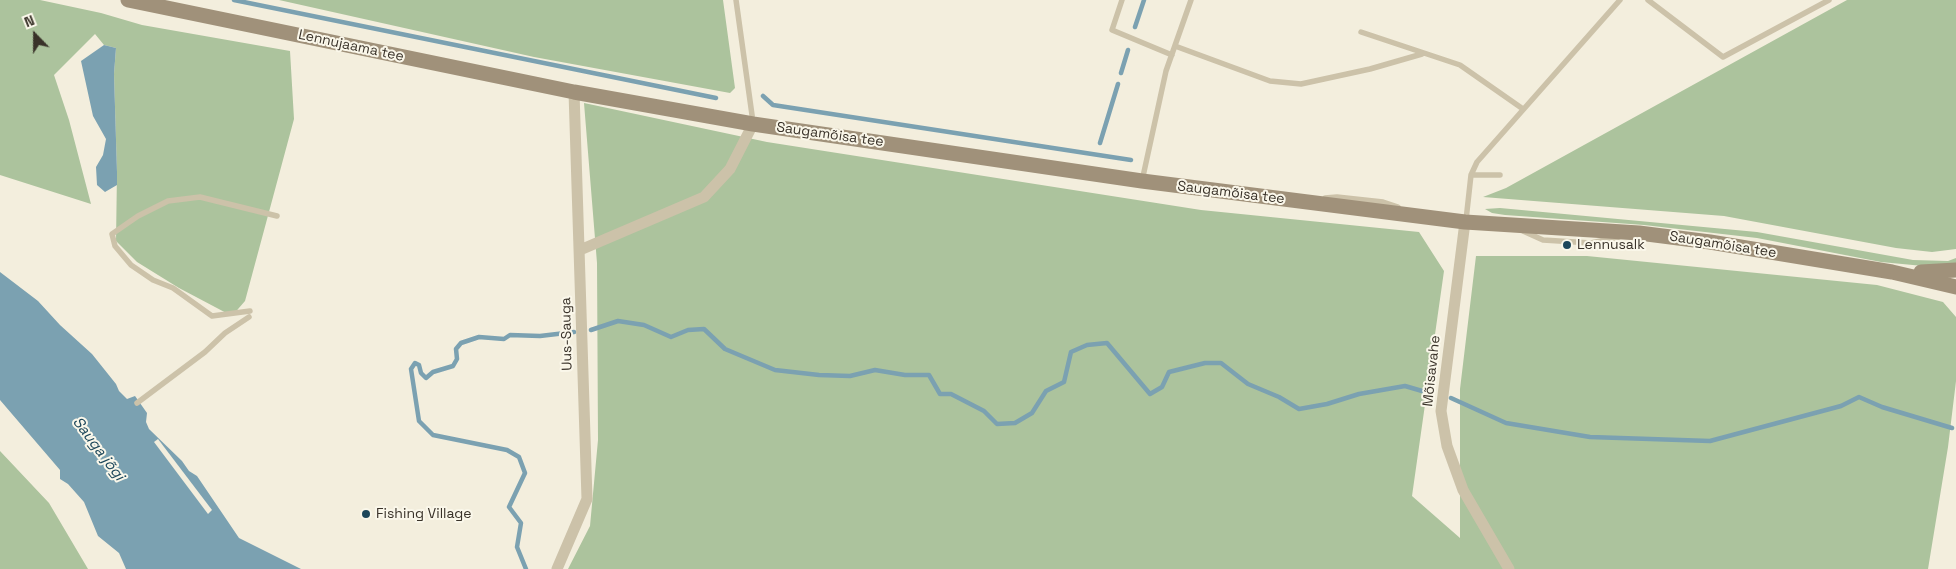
<!DOCTYPE html>
<meta charset="utf-8">
<style>
body{margin:0}
#map{position:relative;width:1956px;height:569px;overflow:hidden;background:#f3eedd;font-family:"Space Grotesk",sans-serif}
canvas{display:block}
.north{position:absolute;left:10px;top:10px;width:50px;height:50px;-webkit-text-stroke:4px #faf7ea;paint-order:stroke;rotate:338deg;font-size:14px;font-weight:700;line-height:20px;text-align:center;color:#393229}
.north::after{content:'';display:block;margin:auto;width:18px;height:22px;background:#393229;clip-path:polygon(50% 0,100% 100%,50% 72%,0 100%)}
</style>
<div id="map">
<canvas width="1956" height="569"></canvas>
<div class="north">N</div>
</div>
<script>
const context = document.querySelector('canvas').getContext('2d');
context.lineJoin = 'round';
function fill(path, color) {
  context.fillStyle = color;
  context.fill(path, 'evenodd');
}
function shape(rows) {
  const path = new Path2D();
  for (const r of rows) {
    path.moveTo(r[0], r[1]);
    for (let i = 2; i < r.length; i += 2) path.lineTo(r[i], r[i + 1]);
  }
  return path;
}
function trace(path, color, width, dash) {
  context.strokeStyle = color;
  context.lineWidth = width;
  context.lineCap = dash ? 'butt' : 'round';
  context.setLineDash(dash || []);
  context.stroke(path);
}
function write(font, color, halo, rows, align = 'center') {
  context.font = font + ' "Space Grotesk",sans-serif';
  context.lineWidth = 4;
  context.setLineDash([]);
  context.textBaseline = 'middle';
  context.strokeStyle = halo;
  context.fillStyle = color;
  for (const [text, x, y, turn = 0] of rows) {
    context.save();
    context.translate(x, y);
    context.rotate((+turn || 0) * Math.PI / 180);
    context.textAlign = isNaN(turn) ? turn : align;
    if (halo) context.strokeText(text, 0, 0);
    context.fillText(text, 0, 0);
    context.restore();
  }
}
const green = shape([
 [0,0,40,0,101,13,142,25,290,51,294,119,245,301,232,316,179,288,137,262,116,241,117,172,114,74,116,48,104,45,95,34,54,75,69,120,91,204,0,175],
 [279,0,723,0,735,88,730,93,534,57],
 [1847,0,1956,0,1956,249,1932,252,1896,248,1724,216,1483,197,1506,188],
 [584,103,767,142,1201,210,1419,232,1444,271,1412,496,1460,538,1460,389,1476,256,1587,256,1877,285,1943,302,1956,317,1956,381,1948,447,1928,569,568,569,590,526,598,440,597,263],
 [1500,208,1757,232,1913,260,1948,261,1956,258,1956,264,1934,267,1881,262,1757,238,1644,225,1505,215,1492,213,1485,209],
 [0,451,49,503,88,569,0,569]
]);
const water = shape([
 [104,45,116,48,114,74,117,172,117,185,105,192,97,185,96,167,103,155,106,139,93,116,81,61],
 [0,272,38,301,60,325,92,354,116,384,119,391,127,399,135,396,147,413,146,422,149,429,182,461,189,471,197,476,239,538,301,569,126,569,119,553,98,536,84,502,68,484,60,479,60,470,0,400]
]);
const pier = shape([
 [158,439,212,510,208,514,154,442]
]);
const stream = shape([
 [234,0,716,98],
 [1135,27,1144,0],
 [1121,73,1128,50],
 [763,96,773,105,1131,160],
 [1100,143,1118,84],
 [591,330,618,321,644,325,671,337,688,330,704,329,725,349,775,370,819,375,850,376,875,370,905,375,929,375,940,394,951,394,984,411,997,424,1015,423,1032,413,1046,391,1064,382,1071,352,1087,345,1107,343,1150,394,1162,387,1169,372,1205,363,1221,363,1248,384,1279,397,1299,409,1327,404,1359,394,1405,386,1429,393],
 [1451,398,1506,423,1590,437,1710,441,1841,406,1859,397,1882,407,1952,428],
 [526,569,517,547,521,523,509,507,525,473,519,457,507,450,433,435,419,421,411,369,415,363,419,365,421,373,426,378,433,372,453,366,457,359,456,349,461,343,479,337,504,339,510,335,540,336,574,332]
]);
const lane = shape([
 [736,0,753,122],
 [1122,0,1112,30,1172,55],
 [1648,0,1723,57,1829,0],
 [1361,32,1460,65,1523,109],
 [1175,46,1270,81,1301,84,1370,69,1422,54],
 [1471,175,1500,175],
 [1142,181,1166,71,1191,0],
 [1325,198,1337,197,1383,202,1398,207],
 [1466,220,1471,175,1477,162,1620,0],
 [1523,231,1543,240,1591,243,1619,237],
 [250,311,212,316,173,288,153,280,131,265,115,246,112,234,138,216,168,201,200,197,277,216],
 [137,403,205,352,225,333,249,317]
]);
const street = shape([
 [1465,222,1441,411,1447,446,1463,490,1509,569],
 [580,250,704,197,730,169,753,124],
 [557,569,587,499,574,92]
]);
const secondary = shape([
 [128,0,574,92,753,124,1142,181,1465,222,1639,233,1710,242,1892,272,1956,287],
 [1921,272,1956,270]
]);
const markers = [
 [1567,245,5,"#1d475b"],
 [366,514,5,"#1d475b"]
];
const streetNames = [
 ["Lennujaama tee",351,46,12],
 ["Saugamõisa tee",830,135,8],
 ["Saugamõisa tee",1231,193,7],
 ["Saugamõisa tee",1723,245,9],
 ["Uus-Sauga",567,334,-91],
 ["Mõisavahe",1432,371,-84]
];
const poiNames = [
 ["Lennusalk",1577,245],
 ["Fishing Village",376,514]
];
const waterNames = [
 ["Sauga jõgi",98,449,53]
];
fill(green, '#acc39d');
fill(water, '#7ba1b1');
fill(pier, '#f3eedd');
trace(stream, '#7ba1b1', 4.5);
trace(lane, '#ccc2a9', 5.5);
trace(street, '#ccc2a9', 11);
trace(secondary, '#a0917a', 15);
for (const [x, y, r, color] of markers) {
  const dot = new Path2D();
  dot.arc(x, y, r, 0, 2 * Math.PI);
  context.fillStyle = color;
  context.fill(dot);
  trace(dot, '#faf7ea', 2);
}
write('14px', '#393229', '#faf7ea', streetNames);
write('14px', '#393229', '#faf7ea', poiNames, 'left');
write('italic 15px', '#1d475b', '#faf7ea', waterNames);
</script>
